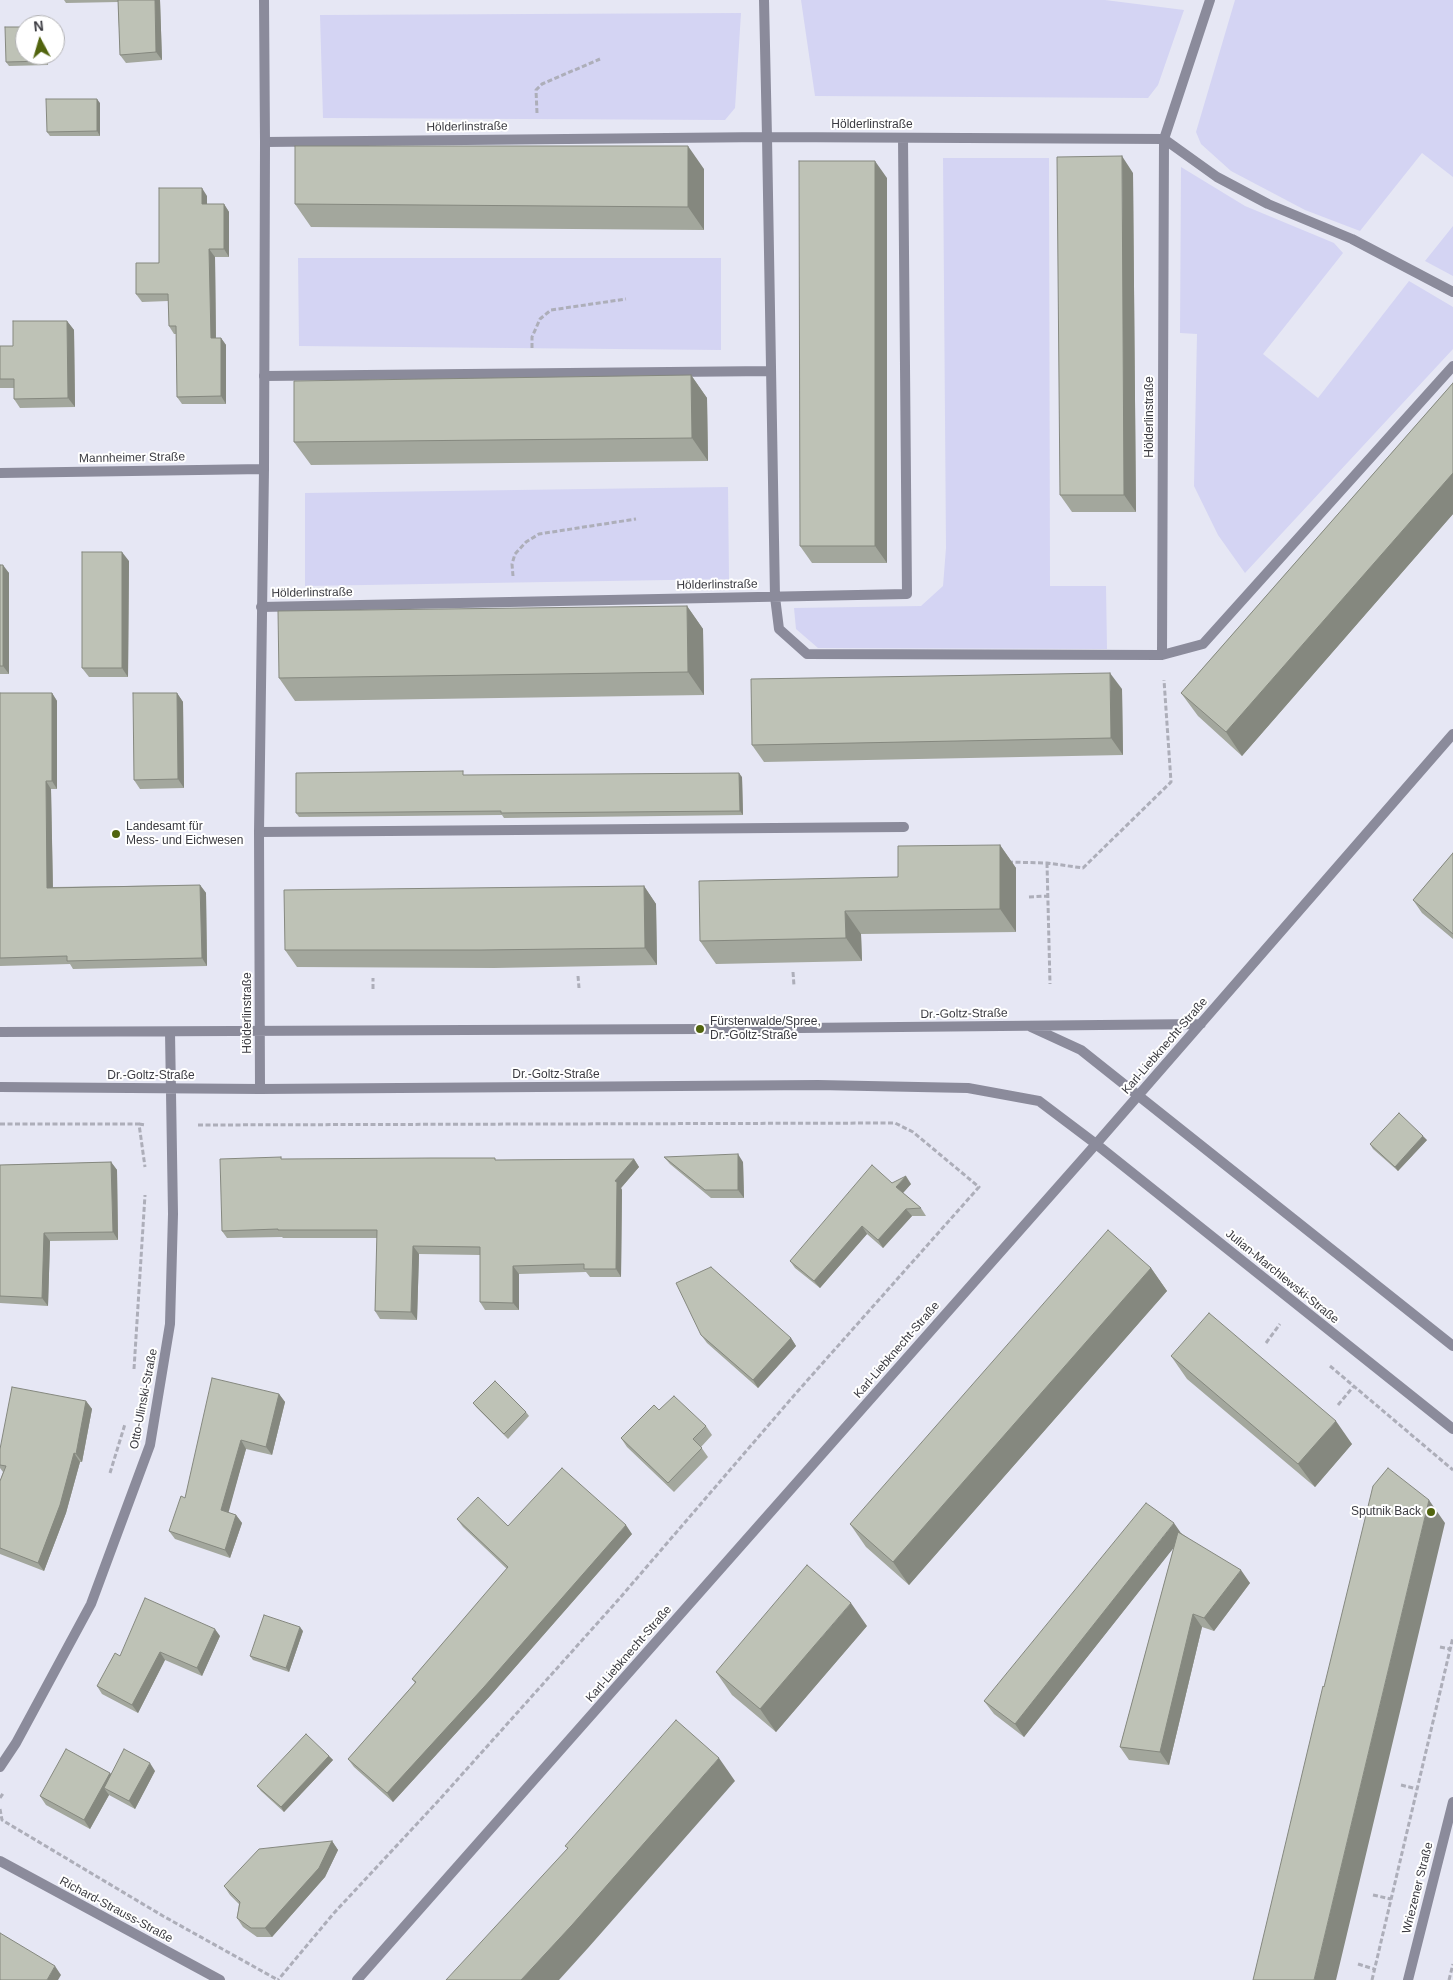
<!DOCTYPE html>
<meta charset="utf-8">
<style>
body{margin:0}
#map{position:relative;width:1453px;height:1980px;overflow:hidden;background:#e6e7f4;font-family:Arial,sans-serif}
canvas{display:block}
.north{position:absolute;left:15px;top:15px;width:50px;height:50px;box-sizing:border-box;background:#fff;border:1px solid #b1b1b3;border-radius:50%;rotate:354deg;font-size:14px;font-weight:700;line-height:20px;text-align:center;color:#3b3b41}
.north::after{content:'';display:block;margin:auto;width:18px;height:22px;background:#51640e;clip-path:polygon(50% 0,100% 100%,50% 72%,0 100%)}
</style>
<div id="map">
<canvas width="1453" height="1980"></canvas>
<div class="north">N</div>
</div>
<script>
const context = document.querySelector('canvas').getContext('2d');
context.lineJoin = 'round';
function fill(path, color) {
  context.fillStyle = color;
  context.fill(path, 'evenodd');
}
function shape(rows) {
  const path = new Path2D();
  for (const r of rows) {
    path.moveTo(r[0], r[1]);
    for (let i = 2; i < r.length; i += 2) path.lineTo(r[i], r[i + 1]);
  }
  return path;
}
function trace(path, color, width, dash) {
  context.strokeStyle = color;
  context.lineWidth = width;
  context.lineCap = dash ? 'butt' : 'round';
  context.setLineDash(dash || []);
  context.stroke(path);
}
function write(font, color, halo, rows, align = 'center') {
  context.font = font + ' Arial,sans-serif';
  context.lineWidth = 4;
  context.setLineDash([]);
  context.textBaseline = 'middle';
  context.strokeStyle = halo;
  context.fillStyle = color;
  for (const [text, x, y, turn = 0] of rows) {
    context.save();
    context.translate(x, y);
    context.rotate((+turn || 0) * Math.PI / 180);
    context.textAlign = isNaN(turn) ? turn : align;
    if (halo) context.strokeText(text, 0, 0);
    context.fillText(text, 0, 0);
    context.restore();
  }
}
const green = shape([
 [801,0,1105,0,1184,10,1158,85,1148,98,815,96],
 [1235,0,1453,0,1453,177,1422,153,1360,231,1305,210,1231,171,1201,144,1196,132],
 [741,13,735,108,725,120,323,118,320,15],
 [943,158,1049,158,1050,586,1106,586,1107,649,818,648,796,629,794,608,921,606,943,586,946,548],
 [1181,167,1245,206,1334,243,1343,253,1263,354,1318,398,1409,281,1453,307,1453,349,1245,573,1218,535,1194,486,1197,334,1180,333],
 [1453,226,1453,276,1425,261],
 [298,258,721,258,721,350,299,346],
 [728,487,729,579,305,586,305,493]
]);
const path = shape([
 [537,113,536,90,542,84,600,59],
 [532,348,532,337,540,319,551,310,626,299],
 [513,576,512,564,515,554,526,542,539,534,636,519],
 [1008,862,1047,863,1083,868,1171,782,1164,680],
 [1047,863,1050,984],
 [1029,897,1047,896],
 [793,972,794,986],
 [578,976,579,988],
 [373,989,373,978],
 [0,1124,139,1124,145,1167],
 [139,1124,146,1125],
 [198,1125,895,1123,913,1132,979,1187,797,1392,619,1599,440,1799,334,1913,278,1980],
 [1266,1343,1280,1324],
 [1330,1366,1453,1470],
 [134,1369,145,1195],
 [1338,1405,1353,1387],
 [110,1473,125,1424],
 [1440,1647,1450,1649],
 [1401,1785,1417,1789],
 [0,1798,4,1792],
 [0,1809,2,1820,163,1916,278,1980],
 [1373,1895,1391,1899],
 [1358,1964,1374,1969],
 [1372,1980,1453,1637],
 [1449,1980,1453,1964]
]);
const service = shape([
 [1210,0,1164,139,1217,177,1268,204,1352,239,1453,292],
 [265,142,767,137,1164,139,1162,655,807,654,779,629,775,597,767,137,764,0],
 [264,376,771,371],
 [261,607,907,594,903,138],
 [1162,655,1203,644,1453,366],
 [259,832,904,827]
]);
const minor = shape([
 [0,473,264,469],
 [1031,1027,1081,1050,1453,1346],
 [0,1032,700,1029,1201,1024],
 [0,1087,260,1089,818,1085,968,1088,1039,1101,1096,1144,1453,1429],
 [260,1089,259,832,264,469,265,142,264,0],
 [0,1767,16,1743,91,1604,150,1445,170,1324,173,1214,170,1032],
 [0,1861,220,1980],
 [357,1980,1096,1144,1453,734],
 [1408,1980,1453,1802]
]);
const wall = shape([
 [64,0,160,0,162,60,126,63,120,55,118,2,66,3],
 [48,55,48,65,9,66,6,62],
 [100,103,100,136,50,136,47,132],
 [704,169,704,230,311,227,295,204],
 [1133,173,1136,512,1072,512,1060,495],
 [887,178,887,563,812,563,800,546],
 [207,196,207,204,224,204,229,212,229,257,215,257,216,338,221,338,226,345,226,404,182,404,177,397,176,334,174,334,169,326,168,301,142,302,136,294],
 [67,321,74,330,75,407,20,408,14,399,14,388,0,388,0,346,13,346],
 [691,375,707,398,708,461,311,465,294,442],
 [1453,383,1453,514,1242,756,1198,716,1181,693],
 [129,561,128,677,89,677,82,668],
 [0,565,9,573,9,674,0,674],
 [687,606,703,629,704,695,295,701,279,678],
 [1122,689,1123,755,764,762,752,745],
 [0,693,52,693,57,701,57,789,51,789,53,887,200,885,206,893,207,966,73,969,70,964,0,966],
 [177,693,183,702,184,788,140,789,134,780],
 [466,775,742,777,743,815,504,818,502,815,299,817,296,813],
 [1000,845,1016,868,1016,932,861,934,862,961,716,964,700,941],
 [1453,853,1453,939,1422,913,1413,900],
 [644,886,656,904,657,965,494,968,297,967,285,950],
 [1427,1140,1398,1171,1373,1149,1370,1144],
 [664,1157,743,1162,744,1198,711,1198,670,1164],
 [282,1159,497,1160,634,1159,639,1167,621,1188,622,1190,621,1277,590,1277,586,1272,519,1274,519,1310,485,1310,480,1302,480,1255,419,1254,417,1320,380,1319,375,1311,377,1238,283,1238,282,1237,227,1238,222,1231],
 [111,1162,117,1170,118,1240,50,1241,48,1306,0,1303,0,1165],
 [892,1183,911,1184,903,1193,921,1208,926,1216,912,1216,883,1248,867,1234,820,1288,795,1268,790,1261],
 [1151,1268,1167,1291,909,1585,866,1547,850,1524],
 [701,1335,791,1338,796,1346,758,1388,707,1343],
 [1171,1356,1352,1444,1315,1487,1187,1379],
 [279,1394,285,1402,272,1455,246,1449,228,1512,236,1515,242,1523,230,1558,175,1539,169,1531,185,1498],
 [86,1401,92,1409,82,1462,80,1462,66,1513,44,1571,0,1554,0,1481,3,1472,0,1468,0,1449],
 [473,1403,526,1412,529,1416,508,1439,476,1407],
 [659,1410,706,1426,712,1435,701,1447,708,1457,674,1492,627,1447,621,1438],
 [457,1519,508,1526,632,1534,490,1696,393,1802,354,1767,348,1759,415,1683,412,1679,507,1569,463,1527],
 [1181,1533,1250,1583,1214,1631,1202,1627,1169,1765,1129,1760,1120,1747,1174,1547,1024,1737,994,1714,984,1701],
 [867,1626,776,1732,732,1695,716,1672],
 [303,1631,289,1672,253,1660,250,1656],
 [220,1636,202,1676,165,1660,138,1713,102,1694,97,1686,120,1656],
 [329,1756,333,1760,284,1812,261,1791,257,1786],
 [155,1771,135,1809,109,1795,90,1829,46,1805,40,1796,110,1773,111,1774],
 [332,1841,338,1850,325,1877,272,1937,257,1937,243,1927,237,1918,239,1904,230,1895,224,1886]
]);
const shadedWall = shape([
 [155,0,160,0,162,60,156,52],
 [45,55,48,55,48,65,45,61],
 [97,99,100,103,100,136,97,131],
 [688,146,704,169,704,230,688,207],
 [1122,156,1133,173,1136,512,1124,495],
 [875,161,887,178,887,563,875,546],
 [202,188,207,196,207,212,202,204],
 [224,204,229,212,229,257,224,249],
 [209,249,215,257,216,345,211,338],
 [67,321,74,330,75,407,68,398],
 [221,338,226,345,226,404,221,396],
 [691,375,707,398,708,461,692,438],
 [1453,473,1453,514,1242,756,1226,732],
 [122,552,129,561,128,677,122,668],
 [3,565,9,573,9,674,3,666],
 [687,606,703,629,704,695,688,672],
 [1110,673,1122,689,1123,755,1111,738],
 [52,693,57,701,57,789,52,781],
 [177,693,183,702,184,788,178,779],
 [739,773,742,777,743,815,740,811],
 [46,781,51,789,53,896,47,888],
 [1000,845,1016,868,1016,932,1000,909],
 [200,885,206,893,207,966,202,958],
 [644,886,656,904,657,965,645,948],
 [845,911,861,934,862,961,846,938],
 [1423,1136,1427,1140,1398,1171,1395,1167],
 [738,1154,743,1162,744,1198,738,1190],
 [634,1159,639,1167,621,1188,622,1190,621,1277,616,1269,615,1181],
 [111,1162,117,1170,118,1240,113,1232],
 [906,1176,911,1184,902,1194,896,1187],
 [906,1209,912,1216,883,1248,878,1240],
 [862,1226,867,1234,820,1288,814,1281],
 [44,1233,50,1241,48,1306,42,1298],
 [413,1246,419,1254,417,1320,411,1312],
 [513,1266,519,1274,519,1310,513,1303],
 [1151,1268,1167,1291,909,1585,893,1562],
 [791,1338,796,1346,758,1388,753,1380],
 [279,1394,285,1402,272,1455,266,1447],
 [86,1401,92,1409,82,1462,76,1454],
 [1336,1421,1352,1444,1315,1487,1298,1464],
 [241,1440,246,1449,227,1518,221,1510],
 [74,1453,80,1462,66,1513,44,1571,38,1563],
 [1429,1500,1445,1523,1336,1980,1314,1980],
 [236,1515,242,1523,230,1558,225,1550],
 [1174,1523,1183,1536,1024,1737,1015,1724],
 [626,1525,632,1534,490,1696,393,1802,387,1793],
 [1241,1570,1250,1583,1214,1631,1204,1618],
 [851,1603,867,1626,776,1732,760,1709],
 [1193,1614,1202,1627,1169,1765,1160,1752],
 [300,1627,303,1631,289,1672,286,1668],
 [215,1629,220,1636,202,1676,197,1668],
 [160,1652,165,1660,138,1713,132,1705],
 [329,1756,333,1760,284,1812,281,1807],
 [719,1758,735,1781,588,1948,559,1980,521,1980],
 [150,1763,155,1771,135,1809,129,1801],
 [110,1773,116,1782,104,1788,109,1795,90,1829,84,1820],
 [332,1841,338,1850,325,1877,272,1937,265,1928],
 [55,1966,61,1975,58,1980,47,1980]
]);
const building = shape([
 [118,0,155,0,156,52,120,55,118,0],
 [5,27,25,27,25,55,45,55,45,61,6,62,5,27],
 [46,99,97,99,97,131,47,132,46,99],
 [295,146,688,146,688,207,295,204,295,146],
 [1122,156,1124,495,1060,495,1057,157,1122,156],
 [799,161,875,161,875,546,800,546,799,161],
 [159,188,202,188,202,204,224,204,224,249,209,249,211,338,221,338,221,396,177,397,176,326,169,326,168,294,136,294,136,263,159,263,159,188],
 [13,321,67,321,68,398,14,399,14,379,0,379,0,346,13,346,13,321],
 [691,375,692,438,294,442,294,381,691,375],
 [1453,383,1453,473,1226,732,1181,693,1453,383],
 [82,552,122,552,122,668,82,668,82,552],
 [0,565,3,565,3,666,0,666,0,565],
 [687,606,688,672,279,678,278,611,687,606],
 [1110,673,1111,738,752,745,751,679,1110,673],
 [0,693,52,693,52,781,46,781,47,888,200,885,202,958,67,961,67,956,0,958,0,693],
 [133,693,177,693,178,779,134,780,133,693],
 [463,771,463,775,739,773,740,811,501,813,501,811,296,813,296,773,463,771],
 [1000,845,1000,909,845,911,846,938,700,941,699,881,898,877,898,846,1000,845],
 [1453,853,1453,934,1413,900,1453,853],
 [644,886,645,948,481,950,285,950,284,890,644,886],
 [1399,1113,1423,1136,1395,1167,1370,1144,1399,1113],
 [738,1154,738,1190,705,1190,664,1157,738,1154],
 [281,1157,281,1159,430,1158,495,1158,495,1160,634,1159,615,1181,617,1182,616,1269,584,1269,584,1264,513,1266,513,1303,480,1302,480,1247,413,1246,411,1312,375,1311,377,1230,278,1230,278,1229,222,1231,220,1159,281,1157],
 [111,1162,113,1232,44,1233,42,1298,0,1296,0,1165,111,1162],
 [872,1165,892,1183,906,1176,896,1187,921,1208,906,1209,878,1240,862,1226,814,1281,790,1261,872,1165],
 [1108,1230,1151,1268,893,1562,850,1524,1108,1230],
 [711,1267,791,1338,753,1380,701,1335,676,1283,711,1267],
 [1209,1313,1336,1421,1298,1464,1171,1356,1209,1313],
 [212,1378,279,1394,266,1447,241,1440,221,1510,236,1515,225,1550,169,1531,181,1496,185,1498,212,1378],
 [495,1381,526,1412,504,1434,473,1403,495,1381],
 [12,1387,86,1401,76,1454,74,1453,60,1505,38,1563,0,1548,0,1481,6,1466,0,1465,0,1449,12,1387],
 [674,1396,706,1426,693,1439,702,1448,668,1483,621,1438,654,1405,659,1410,674,1396],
 [562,1468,626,1525,484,1687,387,1793,348,1759,416,1682,412,1679,508,1567,457,1519,478,1497,508,1526,562,1468],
 [1388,1468,1429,1500,1314,1980,1253,1980,1323,1686,1324,1687,1373,1486,1388,1468],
 [1146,1503,1174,1523,1015,1724,984,1701,1146,1503],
 [1178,1532,1241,1570,1204,1618,1193,1614,1160,1752,1120,1747,1178,1532],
 [807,1565,851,1603,760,1709,716,1672,807,1565],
 [145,1598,215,1629,197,1668,160,1652,132,1705,97,1686,115,1653,120,1656,145,1598],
 [264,1615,300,1627,286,1668,250,1656,264,1615],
 [676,1720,719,1758,572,1925,521,1980,446,1980,568,1848,565,1846,676,1720],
 [306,1734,329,1756,281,1807,257,1786,306,1734],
 [66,1749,110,1773,84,1820,40,1796,66,1749],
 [124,1749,150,1763,129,1801,104,1788,124,1749],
 [332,1841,319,1868,265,1928,251,1928,237,1918,240,1902,224,1886,259,1849,332,1841],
 [0,1933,55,1966,47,1980,0,1980,0,1933]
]);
const markers = [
 [116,834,5,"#51640e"],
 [700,1029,5,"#51640e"],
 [1431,1512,5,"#51640e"]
];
const streetNames = [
 ["Hölderlinstraße",872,125],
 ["Hölderlinstraße",467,127,-1],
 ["Hölderlinstraße",1150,417,-90],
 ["Mannheimer Straße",132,458,-1],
 ["Hölderlinstraße",717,585,-1],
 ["Hölderlinstraße",312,593,-1],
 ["Hölderlinstraße",248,1013,-90],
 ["Dr.-Goltz-Straße",964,1014,-1],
 ["Karl-Liebknecht-Straße",1165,1046,-49],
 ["Dr.-Goltz-Straße",556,1075],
 ["Dr.-Goltz-Straße",151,1076],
 ["Julian-Marchlewski-Straße",1282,1277,39],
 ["Karl-Liebknecht-Straße",897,1350,-49],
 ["Otto-Ulinski-Straße",144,1399,-79],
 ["Karl-Liebknecht-Straße",629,1654,-49],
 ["Wriezener Straße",1418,1888,-76],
 ["Richard-Strauss-Straße",116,1910,28]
];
const poiNames = [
 ["Landesamt für",126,827],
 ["Mess- und Eichwesen",126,841],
 ["Fürstenwalde/Spree,",710,1022],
 ["Dr.-Goltz-Straße",710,1036],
 ["Sputnik Back",1421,1512,"right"]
];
fill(green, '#d4d4f3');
trace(path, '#adaeb9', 3, [5, 2.5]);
trace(service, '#8b8b9b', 10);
trace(minor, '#8b8b9b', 10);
fill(wall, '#a3a79d');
fill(shadedWall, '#85887f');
fill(building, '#bec2b6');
trace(building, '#85887f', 1);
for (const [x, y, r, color] of markers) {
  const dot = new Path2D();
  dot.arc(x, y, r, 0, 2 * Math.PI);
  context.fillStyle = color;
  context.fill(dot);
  trace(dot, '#fff', 2);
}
write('12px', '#3b3b41', '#fff', streetNames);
write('12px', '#3b3b41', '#fff', poiNames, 'left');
</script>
